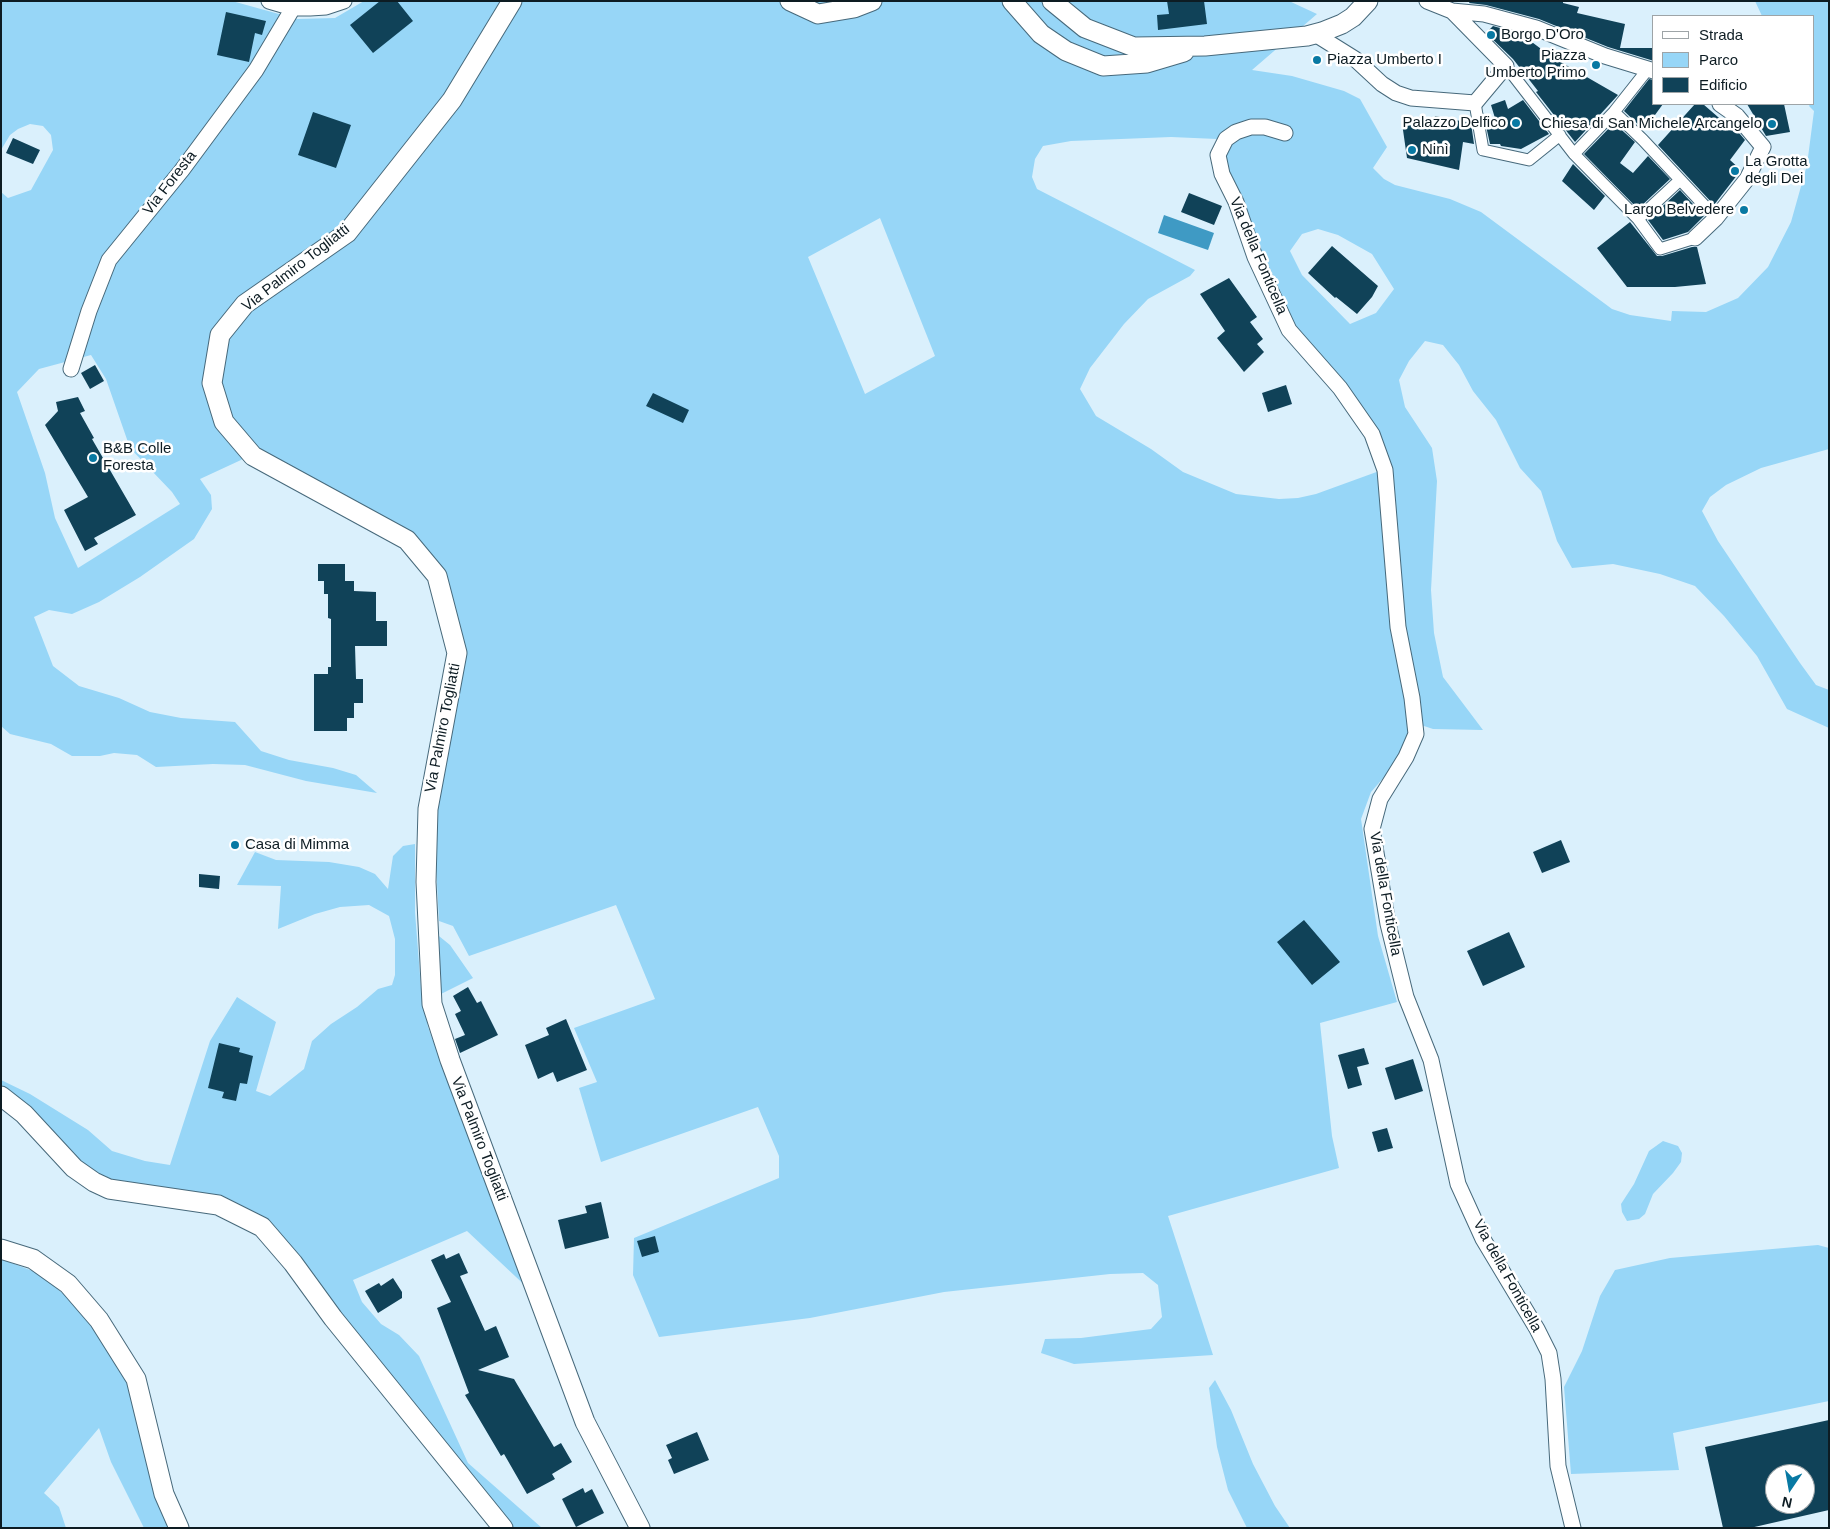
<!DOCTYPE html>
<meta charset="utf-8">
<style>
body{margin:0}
#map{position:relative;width:1830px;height:1529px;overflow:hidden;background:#daf0fc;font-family:Helvetica,sans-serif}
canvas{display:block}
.frame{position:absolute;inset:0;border:2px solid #0d1c23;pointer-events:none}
.legend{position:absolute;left:1652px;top:15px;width:162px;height:90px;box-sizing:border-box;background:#fff;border:1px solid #9ea4a7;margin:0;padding:6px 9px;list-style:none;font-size:15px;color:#0d1c23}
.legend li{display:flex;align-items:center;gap:10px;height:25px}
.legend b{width:25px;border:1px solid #9ea4a7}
.north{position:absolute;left:1765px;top:1464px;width:50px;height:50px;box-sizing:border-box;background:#fff;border:1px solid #9ea4a7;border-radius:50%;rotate:192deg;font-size:14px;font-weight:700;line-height:20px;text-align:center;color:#0d1c23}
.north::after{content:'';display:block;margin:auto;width:18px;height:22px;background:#0879a3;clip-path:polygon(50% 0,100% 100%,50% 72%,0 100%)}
</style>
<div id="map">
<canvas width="1830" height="1529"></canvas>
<div class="frame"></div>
<ul class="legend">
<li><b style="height:6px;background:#fff"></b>Strada</li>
<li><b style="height:14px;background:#97d6f7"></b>Parco</li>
<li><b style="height:14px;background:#104258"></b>Edificio</li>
</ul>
<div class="north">N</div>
</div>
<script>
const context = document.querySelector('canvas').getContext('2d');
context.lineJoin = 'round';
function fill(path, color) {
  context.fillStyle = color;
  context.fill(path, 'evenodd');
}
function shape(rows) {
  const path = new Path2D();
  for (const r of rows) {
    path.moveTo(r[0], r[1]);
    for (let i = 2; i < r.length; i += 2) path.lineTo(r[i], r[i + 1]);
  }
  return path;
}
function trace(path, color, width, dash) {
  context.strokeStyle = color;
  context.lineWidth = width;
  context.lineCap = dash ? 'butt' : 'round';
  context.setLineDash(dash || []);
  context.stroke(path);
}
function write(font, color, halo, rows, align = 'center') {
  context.font = font + ' Helvetica,sans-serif';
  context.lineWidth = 5;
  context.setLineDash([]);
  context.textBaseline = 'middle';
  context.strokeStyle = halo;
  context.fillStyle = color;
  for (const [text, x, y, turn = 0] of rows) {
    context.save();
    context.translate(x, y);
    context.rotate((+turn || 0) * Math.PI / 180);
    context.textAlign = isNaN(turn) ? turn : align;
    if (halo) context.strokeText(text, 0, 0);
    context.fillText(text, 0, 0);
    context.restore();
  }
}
const green = shape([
 [1,1,232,1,297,19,335,18,364,1,1289,1,1317,14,1252,70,1292,76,1344,91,1360,99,1387,147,1373,168,1384,179,1395,185,1450,199,1481,212,1612,309,1630,315,1671,321,1672,311,1706,312,1738,298,1768,267,1791,222,1807,165,1814,111,1809,106,1810,104,1814,104,1814,16,1762,16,1755,1,1829,1,1829,449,1761,468,1726,485,1710,497,1702,511,1718,541,1800,663,1816,685,1829,690,1829,728,1787,709,1757,656,1724,616,1695,586,1660,574,1613,564,1572,568,1557,541,1541,491,1520,468,1496,420,1473,391,1459,365,1443,345,1425,341,1409,361,1399,380,1405,407,1432,448,1437,481,1431,590,1434,633,1443,677,1483,730,1433,729,1418,724,1401,621,1388,469,1292,328,1257,252,1217,139,1171,137,1071,141,1043,146,1035,159,1032,177,1037,189,1195,270,1190,276,1148,299,1124,324,1090,368,1080,389,1096,416,1151,449,1183,472,1236,494,1279,499,1298,498,1316,494,1382,470,1413,734,1400,759,1371,792,1361,819,1378,936,1397,1002,1320,1023,1332,1136,1339,1168,1168,1216,1213,1355,1074,1364,1041,1353,1045,1339,1081,1338,1151,1329,1162,1317,1158,1285,1143,1273,1110,1274,944,1292,810,1318,659,1337,633,1275,634,1238,779,1178,779,1156,758,1107,601,1162,579,1088,597,1082,574,1028,655,999,616,905,469,956,453,926,439,921,433,810,460,653,411,538,251,450,241,460,200,479,211,495,212,509,194,539,140,577,99,602,72,614,49,610,34,617,53,666,79,686,119,698,150,712,181,718,235,722,261,751,289,760,333,768,356,775,377,793,306,781,245,765,213,764,156,767,137,755,114,753,100,756,72,756,51,744,10,734,1,726,1,192,8,198,31,190,53,150,51,135,43,126,30,124,18,129,10,135,1,150],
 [880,218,935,356,865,394,808,257],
 [1318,229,1338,235,1372,254,1394,289,1376,313,1350,324,1302,275,1290,251,1302,234],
 [91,355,106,379,130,448,172,492,180,504,78,568,55,518,45,473,17,392,39,369],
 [415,844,415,912,421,988,428,1027,475,1152,532,1292,467,1231,353,1280,362,1302,381,1324,399,1335,419,1356,468,1463,542,1528,514,1528,468,1478,267,1224,111,1186,78,1165,1,1093,1,1080,30,1094,88,1130,112,1151,145,1161,170,1165,210,1041,237,997,276,1022,256,1091,270,1096,304,1069,312,1041,331,1024,357,1007,378,989,392,985,395,975,395,939,389,916,369,905,340,907,315,914,278,929,281,886,237,885,255,852,276,860,329,862,359,867,375,874,388,889,393,856,403,846],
 [434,932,450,945,473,978,439,995],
 [1663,1141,1678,1146,1682,1153,1681,1162,1673,1173,1653,1194,1645,1214,1639,1219,1627,1221,1622,1212,1621,1204,1634,1184,1649,1151],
 [1818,1245,1829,1248,1829,1401,1673,1433,1679,1470,1571,1474,1564,1387,1582,1351,1600,1296,1615,1270,1670,1258],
 [1,1259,38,1273,66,1296,97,1329,129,1384,174,1528,144,1528,111,1462,99,1428,44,1493,59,1507,66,1528,1,1528],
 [1215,1380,1231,1410,1253,1464,1275,1506,1290,1528,1247,1528,1228,1490,1217,1447,1209,1388]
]);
const water = shape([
 [1164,215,1214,233,1208,250,1158,233]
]);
const building = shape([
 [380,1,397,1,413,21,373,53,350,25],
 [1167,1,1204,1,1207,24,1158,30,1157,15,1169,14],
 [1470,1,1563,1,1563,3,1579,7,1577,13,1625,24,1620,48,1654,48,1654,61,1608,47,1539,19,1486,5,1469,3],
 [226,12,266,21,262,35,255,33,249,62,217,55],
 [1493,26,1521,34,1552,57,1618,95,1575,142,1536,92,1538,91,1513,59,1486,33],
 [1649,79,1654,80,1654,104,1663,104,1644,130,1624,111],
 [1505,100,1508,109,1523,100,1549,134,1521,149,1501,146,1500,144,1490,144,1486,126,1498,128,1491,105],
 [1695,104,1703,104,1733,130,1734,127,1745,140,1730,160,1741,170,1714,205,1658,145],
 [1747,104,1784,104,1790,132,1766,136],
 [313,112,351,125,336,168,298,155],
 [1435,116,1471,123,1474,144,1463,142,1459,170,1407,158,1402,123,1416,124,1418,117,1434,119],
 [1614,123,1635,142,1620,163,1633,173,1648,156,1670,179,1638,209,1584,154],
 [13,138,40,150,33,164,6,153],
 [1573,164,1605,196,1594,210,1562,181],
 [1680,190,1704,216,1688,232,1663,240,1648,220],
 [1189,193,1222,206,1214,225,1181,212],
 [1630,222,1657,256,1662,256,1692,247,1697,247,1706,284,1675,287,1627,287,1597,248],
 [1332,246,1378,286,1372,297,1357,314,1336,297,1335,298,1308,273],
 [1229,278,1257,317,1250,322,1263,339,1257,344,1264,352,1244,372,1217,338,1225,331,1200,294],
 [95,365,104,381,90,389,81,373],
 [1286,385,1292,404,1268,412,1262,393],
 [653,393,689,410,683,423,646,406],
 [78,397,85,411,80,413,94,438,92,439,136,515,94,538,98,544,85,551,64,510,88,497,45,425,58,411,56,402],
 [318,564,345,564,345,581,354,581,354,591,376,592,376,621,387,621,387,646,355,646,356,679,363,679,363,703,354,703,354,718,347,718,347,731,314,731,314,674,328,674,328,667,331,667,331,619,328,618,328,594,324,594,324,581,318,581],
 [1561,840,1570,862,1542,873,1533,852],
 [199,874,220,876,219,889,199,887],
 [1304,920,1340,962,1312,985,1277,942],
 [1509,932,1525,967,1483,986,1467,951],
 [468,987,477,1003,481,1001,498,1035,460,1053,455,1039,465,1035,455,1014,461,1011,453,996],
 [566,1019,587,1070,557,1082,553,1072,538,1079,525,1045,549,1035,546,1028],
 [219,1043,240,1048,239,1052,253,1056,247,1084,240,1083,236,1101,222,1098,224,1092,208,1088],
 [1364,1048,1369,1064,1357,1067,1362,1085,1348,1089,1338,1055],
 [1413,1059,1423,1091,1395,1100,1385,1068],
 [1387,1128,1393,1148,1378,1152,1372,1132],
 [601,1202,609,1238,565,1249,558,1220,587,1213,585,1206],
 [655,1236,659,1252,642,1257,637,1241],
 [459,1253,468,1273,460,1276,485,1331,496,1326,509,1357,478,1370,514,1379,554,1447,561,1443,572,1462,552,1474,555,1479,527,1494,504,1454,501,1456,465,1395,469,1393,437,1308,451,1302,431,1260,444,1254,446,1259],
 [393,1278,402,1292,402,1298,378,1313,365,1291,379,1283,381,1286],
 [1829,1420,1829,1510,1750,1528,1723,1528,1705,1447],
 [1775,1474,1805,1474,1805,1504,1775,1504],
 [697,1432,709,1460,674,1474,668,1460,672,1458,666,1445],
 [583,1488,585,1493,592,1489,604,1513,576,1527,562,1499]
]);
const pedestrian = shape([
 [1506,66,1574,154,1638,219,1660,249,1695,238],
 [1475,103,1483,150,1529,160,1560,135],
 [1614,112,1643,140,1716,218],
 [1574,154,1614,112,1648,69],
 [1638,219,1680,180]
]);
const minor = shape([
 [269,1,293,8,310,8,326,7,344,1],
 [1427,1,1452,11,1484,14,1536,28,1605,56,1654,71],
 [1315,34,1355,59,1382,84,1396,93,1411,98,1475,103,1506,66,1452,11],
 [1285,133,1265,127,1251,127,1236,132,1226,139,1218,155,1222,174,1236,202,1255,257,1289,330,1340,388,1372,434,1385,470,1398,627,1412,698,1416,734,1406,757,1380,799,1372,829,1388,924,1406,997,1431,1060,1458,1184,1483,1239,1537,1329,1549,1353,1553,1379,1558,1466,1573,1528],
 [1695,238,1716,218,1747,179,1763,147,1737,116,1720,104],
 [71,369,89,311,109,260,182,170,256,70,293,8]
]);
const tertiary = shape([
 [512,1,452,100,347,233,245,304,220,335,212,383,224,422,253,456,407,540,437,576,457,653,428,809,426,882,432,1004,450,1060,585,1422,640,1528],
 [790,1,818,14,854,8,872,1],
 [1012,1,1041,34,1066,51,1103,66,1147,63,1184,52],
 [1052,1,1085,28,1134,47,1205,46,1307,36,1322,32,1342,24,1353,17,1368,1],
 [1,1096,24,1114,74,1168,94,1182,109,1189,218,1205,262,1227,293,1263,333,1318,503,1528],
 [1,1249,33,1259,68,1284,99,1320,136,1379,164,1494,179,1528]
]);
const markers = [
 [1491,35,5,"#0879a3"],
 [1317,60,5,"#0879a3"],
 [1596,65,5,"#0879a3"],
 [1516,123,5,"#0879a3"],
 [1772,124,5,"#0879a3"],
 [1412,150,5,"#0879a3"],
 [1735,171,5,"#0879a3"],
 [1744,210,5,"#0879a3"],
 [93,458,5,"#0879a3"],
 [235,845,5,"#0879a3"]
];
const poiNames = [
 ["Borgo D'Oro",1501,35],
 ["Piazza",1586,56,"right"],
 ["Umberto Primo",1586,73,"right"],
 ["Piazza Umberto I",1327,60],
 ["Palazzo Delfico",1506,123,"right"],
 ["Chiesa di San Michele Arcangelo",1762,124,"right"],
 ["Ninì",1422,150],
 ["La Grotta",1745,162],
 ["degli Dei",1745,179],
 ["Largo Belvedere",1734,210,"right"],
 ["B&B Colle",103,449],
 ["Foresta",103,466],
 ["Casa di Mimma",245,845]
];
const streetNames = [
 ["Via Foresta",170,183,-52],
 ["Via della Fonticella",1258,256,67],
 ["Via Palmiro Togliatti",296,268,-38],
 ["Via Palmiro Togliatti",443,728,-79],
 ["Via della Fonticella",1385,894,80],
 ["Via Palmiro Togliatti",479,1139,69],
 ["Via della Fonticella",1507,1276,61]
];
fill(green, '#97d6f7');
fill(water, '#3f9ac4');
fill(building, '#104258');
trace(pedestrian, '#47697b', 13);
trace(minor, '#47697b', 17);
trace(tertiary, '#47697b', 21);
trace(pedestrian, '#fff', 11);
trace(minor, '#fff', 15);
trace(tertiary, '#fff', 19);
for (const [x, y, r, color] of markers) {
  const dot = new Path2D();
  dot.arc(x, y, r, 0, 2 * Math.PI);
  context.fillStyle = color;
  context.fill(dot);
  trace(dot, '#fff', 2);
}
write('15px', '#0d1c23', '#fff', poiNames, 'left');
write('15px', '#0d1c23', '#fff', streetNames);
</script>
